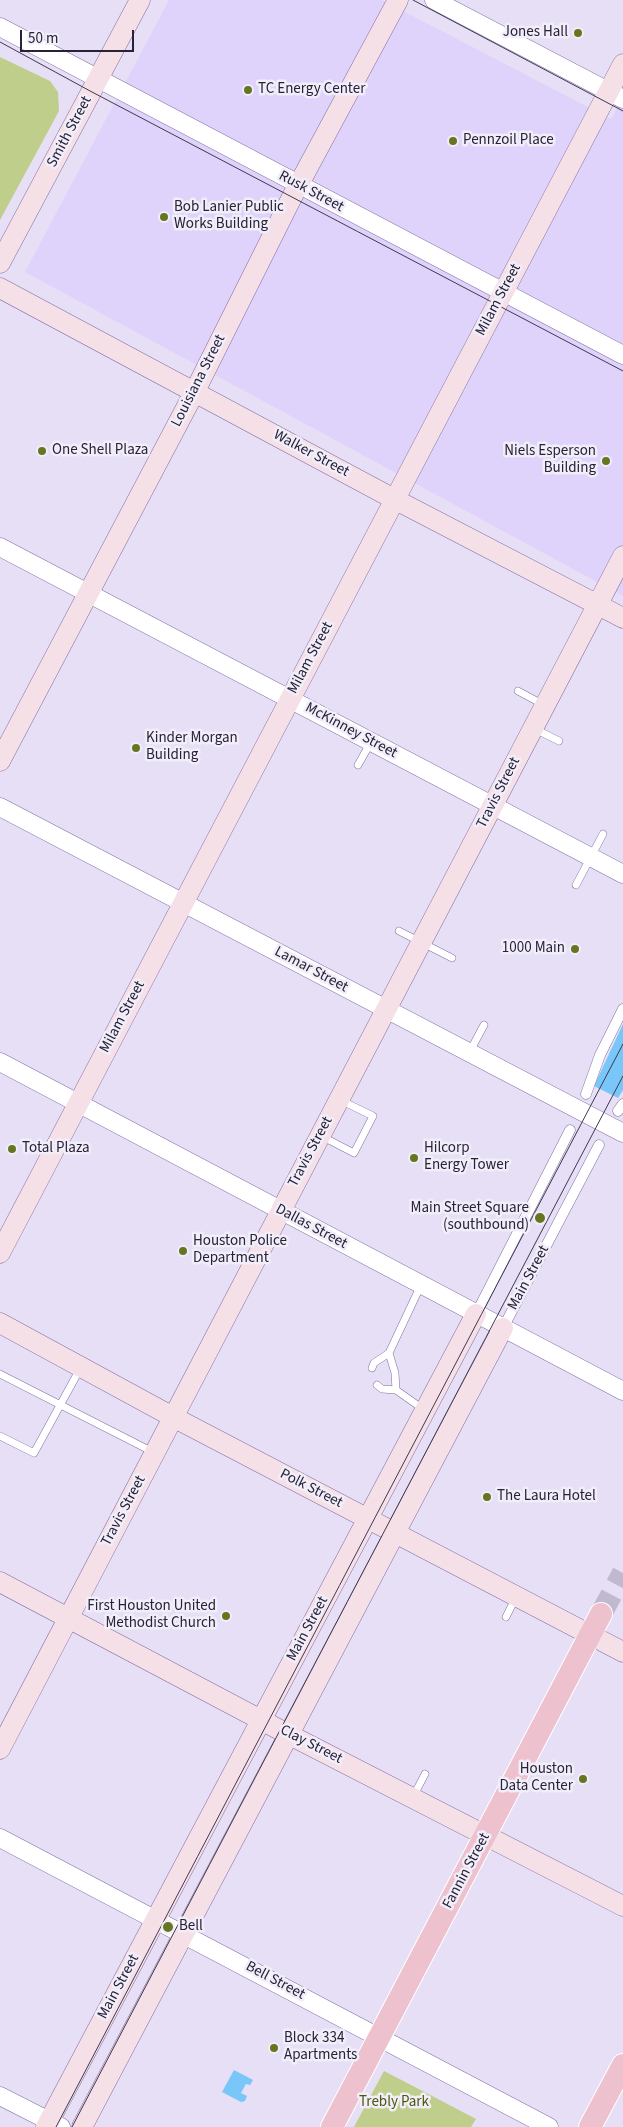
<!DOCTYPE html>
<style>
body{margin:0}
#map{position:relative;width:623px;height:2127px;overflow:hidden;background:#e6dff6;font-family:"Source Sans 3",sans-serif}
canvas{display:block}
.scale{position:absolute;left:20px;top:30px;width:114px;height:22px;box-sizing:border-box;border:2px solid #282137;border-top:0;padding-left:6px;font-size:15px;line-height:18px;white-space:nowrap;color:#282137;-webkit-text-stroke:4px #f1eefa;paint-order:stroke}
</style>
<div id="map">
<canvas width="623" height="2127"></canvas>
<div class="scale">50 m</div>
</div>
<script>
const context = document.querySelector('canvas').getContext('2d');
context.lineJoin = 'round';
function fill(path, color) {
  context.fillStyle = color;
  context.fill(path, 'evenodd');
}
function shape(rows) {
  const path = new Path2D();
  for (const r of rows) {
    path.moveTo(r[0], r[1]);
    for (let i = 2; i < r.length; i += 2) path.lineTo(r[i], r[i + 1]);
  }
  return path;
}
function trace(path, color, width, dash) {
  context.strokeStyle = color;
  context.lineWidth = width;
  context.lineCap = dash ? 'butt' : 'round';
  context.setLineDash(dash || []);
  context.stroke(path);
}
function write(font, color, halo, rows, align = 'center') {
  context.font = font + ' "Source Sans 3",sans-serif';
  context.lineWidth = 5;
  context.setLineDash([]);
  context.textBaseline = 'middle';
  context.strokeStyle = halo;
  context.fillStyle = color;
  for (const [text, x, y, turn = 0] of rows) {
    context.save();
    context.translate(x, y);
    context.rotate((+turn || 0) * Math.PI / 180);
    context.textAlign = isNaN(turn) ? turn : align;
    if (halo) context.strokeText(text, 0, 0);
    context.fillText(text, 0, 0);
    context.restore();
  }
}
const built = shape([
 [169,0,382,0,611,119,623,98,623,596,25,272]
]);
const green = shape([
 [0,57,50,81,58,92,59,111,0,220],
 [384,2071,436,2098,476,2119,471,2127,354,2127]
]);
const water = shape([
 [623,1024,623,1090,618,1098,594,1086],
 [234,2070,253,2080,250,2085,246,2084,241,2093,247,2096,245,2101,241,2102,222,2092]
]);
const primaryTunnel = shape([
 [601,1614,623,1573]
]);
const service = shape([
 [518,691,544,705],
 [535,729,559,741],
 [358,765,371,742],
 [576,885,603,834],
 [399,931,452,958],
 [469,1053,484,1025],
 [323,1137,354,1153,373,1116,340,1100],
 [372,1368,374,1363,389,1353],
 [0,1374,153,1452],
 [377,1385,382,1389,396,1390,423,1409],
 [396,1390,395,1373,389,1353,421,1285],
 [0,1436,34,1453,81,1367],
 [506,1617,516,1597],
 [413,1797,425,1774]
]);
const pedestrian = shape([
 [586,1094,600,1055,623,1009],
 [618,1111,623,1104],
 [476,1314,570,1130],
 [503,1328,599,1145]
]);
const tertiary = shape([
 [434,0,623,99],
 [0,27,623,355],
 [0,547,623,874],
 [0,807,623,1133],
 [0,1062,623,1391],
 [0,1838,549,2127],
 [0,2096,61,2127]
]);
const secondary = shape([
 [0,263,140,0],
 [0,288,394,499,623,618],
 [0,761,195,391,292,197,398,0],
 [0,1253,623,64],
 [0,1323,173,1417,623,1652],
 [0,1582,280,1730,623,1906],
 [0,1749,623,556],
 [46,2127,476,1314],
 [82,2127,503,1328]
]);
const primary = shape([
 [332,2127,601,1614],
 [590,2127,623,2065]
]);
const tram = shape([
 [413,0,623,111],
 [0,42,92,92,623,371],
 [56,2127,623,1044],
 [72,2127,623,1076]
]);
const markers = [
 [578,33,5,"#667521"],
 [248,90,5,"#667521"],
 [453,141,5,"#667521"],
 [164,217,5,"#667521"],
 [42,451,5,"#667521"],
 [606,461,5,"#667521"],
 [136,748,5,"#667521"],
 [575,949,5,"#667521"],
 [12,1149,5,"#667521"],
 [414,1158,5,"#667521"],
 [540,1218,6,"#667521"],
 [183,1251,5,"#667521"],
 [487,1497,5,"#667521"],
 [226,1616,5,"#667521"],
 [583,1779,5,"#667521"],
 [168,1927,6,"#667521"],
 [274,2048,5,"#667521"]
];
const poiNames = [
 ["Jones Hall",568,33,"right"],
 ["TC Energy Center",258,90],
 ["Pennzoil Place",463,141],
 ["Bob Lanier Public",174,208],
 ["Works Building",174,225],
 ["One Shell Plaza",52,451],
 ["Niels Esperson",596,452,"right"],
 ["Building",596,469,"right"],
 ["Kinder Morgan",146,739],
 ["Building",146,756],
 ["1000 Main",565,949,"right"],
 ["Total Plaza",22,1149],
 ["Hilcorp",424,1149],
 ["Energy Tower",424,1166],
 ["Main Street Square",529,1209,"right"],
 ["(southbound)",529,1226,"right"],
 ["Houston Police",193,1242],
 ["Department",193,1259],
 ["The Laura Hotel",497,1497],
 ["First Houston United",216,1607,"right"],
 ["Methodist Church",216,1624,"right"],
 ["Houston",573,1770,"right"],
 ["Data Center",573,1787,"right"],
 ["Bell",179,1927],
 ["Block 334",284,2039],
 ["Apartments",284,2056]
];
const streetNames = [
 ["Smith Street",70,132,-62],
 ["Rusk Street",311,192,28],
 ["Milam Street",499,300,-62],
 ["Louisiana Street",199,381,-63],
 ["Walker Street",311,454,28],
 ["Milam Street",311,658,-62],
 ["McKinney Street",351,731,28],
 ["Travis Street",499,793,-63],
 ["Lamar Street",311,970,28],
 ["Milam Street",123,1017,-62],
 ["Travis Street",311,1152,-62],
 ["Dallas Street",311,1227,28],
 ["Main Street",529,1278,-62],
 ["Polk Street",311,1489,27],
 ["Travis Street",124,1511,-62],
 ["Main Street",308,1629,-62],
 ["Clay Street",311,1745,27],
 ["Fannin Street",467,1871,-62],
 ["Bell Street",275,1981,28],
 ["Main Street",119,1987,-62]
];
const parkNames = [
 ["Trebly Park",394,2103]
];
fill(built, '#dfd3fb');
fill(green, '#bfce8b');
fill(water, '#79c6f8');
trace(primaryTunnel, '#c0b9d0', 22, [22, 11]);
trace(service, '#816fa5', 8);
trace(pedestrian, '#816fa5', 11);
trace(tertiary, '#816fa5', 19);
trace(secondary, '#816fa5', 21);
trace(primary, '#fff', 24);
trace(service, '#fff', 7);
trace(pedestrian, '#fff', 10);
trace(tertiary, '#fff', 18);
trace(secondary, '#f6e0e7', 20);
trace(primary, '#eec1cf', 22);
trace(tram, '#40394f', 1);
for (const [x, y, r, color] of markers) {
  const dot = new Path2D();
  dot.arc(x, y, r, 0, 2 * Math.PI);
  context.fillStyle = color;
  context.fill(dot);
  trace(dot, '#f1eefa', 2);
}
write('15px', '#282137', '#f1eefa', poiNames, 'left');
write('15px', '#282137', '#f1eefa', streetNames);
write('15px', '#4b580a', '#f1eefa', parkNames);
</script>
